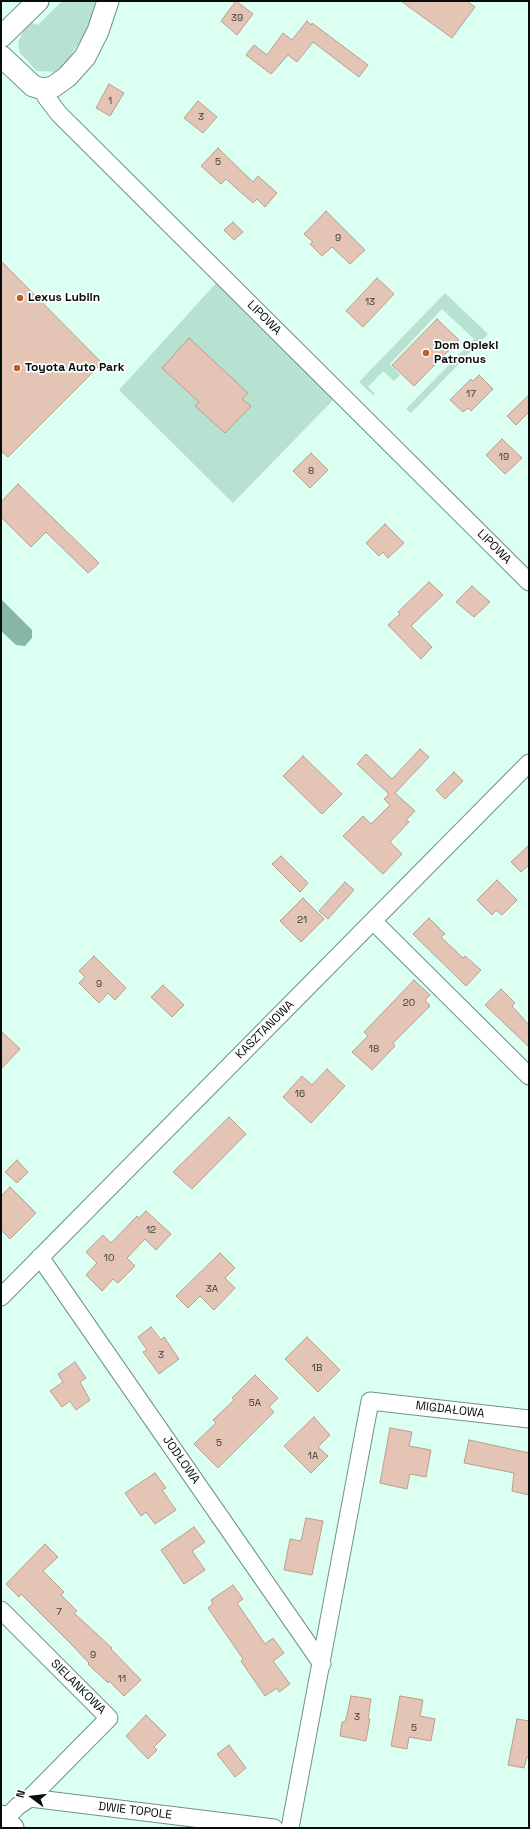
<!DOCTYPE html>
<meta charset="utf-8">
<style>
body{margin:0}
#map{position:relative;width:530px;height:1829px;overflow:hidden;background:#dbfff0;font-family:"Space Grotesk",sans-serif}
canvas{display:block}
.frame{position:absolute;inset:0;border:2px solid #040f0b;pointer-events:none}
.north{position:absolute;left:12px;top:1777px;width:40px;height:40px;-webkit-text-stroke:3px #fff;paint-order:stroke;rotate:285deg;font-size:11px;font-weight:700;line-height:16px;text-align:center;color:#040f0b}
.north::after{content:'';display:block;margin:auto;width:14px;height:18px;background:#040f0b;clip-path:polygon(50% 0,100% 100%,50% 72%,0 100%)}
</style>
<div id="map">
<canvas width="530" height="1829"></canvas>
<div class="frame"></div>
<div class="north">N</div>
</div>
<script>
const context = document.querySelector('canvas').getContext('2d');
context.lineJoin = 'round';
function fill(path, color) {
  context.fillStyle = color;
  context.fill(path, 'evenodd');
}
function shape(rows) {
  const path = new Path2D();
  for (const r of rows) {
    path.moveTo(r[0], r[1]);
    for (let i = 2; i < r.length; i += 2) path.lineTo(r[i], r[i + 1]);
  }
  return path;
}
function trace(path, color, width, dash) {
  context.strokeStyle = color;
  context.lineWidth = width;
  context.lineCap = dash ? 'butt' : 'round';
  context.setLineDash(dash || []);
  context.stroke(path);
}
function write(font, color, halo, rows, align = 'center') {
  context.font = font + ' "Space Grotesk",sans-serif';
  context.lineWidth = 3.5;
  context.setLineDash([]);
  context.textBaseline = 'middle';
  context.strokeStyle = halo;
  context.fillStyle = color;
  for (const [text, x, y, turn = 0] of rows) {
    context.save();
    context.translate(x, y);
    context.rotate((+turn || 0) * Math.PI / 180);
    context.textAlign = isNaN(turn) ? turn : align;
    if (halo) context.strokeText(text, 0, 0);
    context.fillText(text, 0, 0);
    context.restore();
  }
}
const green = shape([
 [62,1,98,1,83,37,68,60,57,72,37,71,20,53,18,42,23,32,32,23,38,25],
 [218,281,336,397,233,503,119,390],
 [445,293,488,334,411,413,406,409,474,339,442,309,390,364,400,375,394,381,383,371,368,387,375,394,373,395,359,382]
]);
const water = shape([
 [1,599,32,630,32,638,25,646,16,645,1,631]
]);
const building = shape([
 [236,1,253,14,237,35,221,21,236,1],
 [401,1,467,1,475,7,452,38,401,1],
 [307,21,311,25,312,23,368,65,359,77,313,42,297,62,288,55,271,74,246,55,254,45,267,55,283,33,292,40,307,21],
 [109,84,124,93,110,116,96,108,109,84],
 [198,101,217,117,203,133,184,118,198,101],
 [218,148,253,182,258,176,277,193,265,207,257,199,253,203,226,179,221,184,201,166,218,148],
 [326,211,365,250,350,264,332,247,322,256,310,244,313,242,304,234,326,211],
 [233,222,243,232,234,240,224,230,233,222],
 [1,261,102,363,8,457,1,451,1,261],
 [377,278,394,294,363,327,346,311,377,278],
 [437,319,459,340,414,386,392,365,437,319],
 [189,338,248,393,242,399,251,406,225,433,195,406,199,402,162,368,189,338],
 [479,375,493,389,471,411,468,408,463,412,450,400,471,379,473,381,479,375],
 [529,395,529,412,516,425,507,416,529,395],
 [502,439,522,458,505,474,486,455,502,439],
 [311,453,328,470,310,488,293,471,311,453],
 [18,484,99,563,88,573,46,532,31,547,1,517,1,502,18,484],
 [385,524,404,543,388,558,383,552,379,556,366,543,385,524],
 [429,582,443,595,411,626,432,647,421,659,388,625,400,614,398,612,429,582],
 [472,586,490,602,474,617,456,602,472,586],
 [420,749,429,757,395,793,415,811,406,820,409,822,390,842,402,854,383,874,343,836,363,816,371,824,390,805,384,799,389,794,357,764,366,754,392,779,420,749],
 [303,756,342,794,322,814,283,776,303,756],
 [454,772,463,781,445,799,436,790,454,772],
 [529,845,529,865,521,872,511,862,529,845],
 [281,856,308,883,300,892,272,864,281,856],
 [497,880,517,900,502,915,496,910,492,915,477,900,497,880],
 [345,882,354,890,328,919,319,911,345,882],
 [303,898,324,919,301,942,280,921,303,898],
 [429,918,445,934,441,937,463,958,465,956,481,970,466,986,413,934,429,918],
 [94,956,126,988,115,1000,108,993,99,1003,79,983,85,977,79,971,94,956],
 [414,980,430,995,425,1000,430,1006,393,1043,395,1046,372,1070,352,1052,368,1036,364,1032,414,980],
 [163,985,184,1005,172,1017,151,997,163,985],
 [501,989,515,1003,512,1006,529,1025,529,1047,485,1005,501,989],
 [1,1031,20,1049,1,1069,1,1031],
 [327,1069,345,1086,311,1123,283,1097,302,1076,312,1085,327,1069],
 [229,1117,246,1134,192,1189,173,1172,229,1117],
 [17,1160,28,1172,17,1183,5,1172,17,1160],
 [10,1187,36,1213,10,1239,1,1230,1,1196,10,1187],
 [146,1211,171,1234,156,1250,145,1239,127,1258,135,1266,118,1283,113,1279,102,1291,86,1275,97,1263,86,1252,103,1235,111,1243,137,1216,139,1218,146,1211],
 [220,1253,235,1268,225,1278,235,1288,214,1310,200,1296,188,1308,176,1296,220,1253],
 [151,1327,161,1340,164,1337,179,1359,159,1374,143,1352,147,1350,138,1337,151,1327],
 [307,1337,340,1370,318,1392,285,1359,307,1337],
 [75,1362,86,1378,80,1382,90,1400,76,1410,70,1401,62,1407,50,1391,63,1382,58,1374,75,1362],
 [255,1375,278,1398,269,1407,274,1412,218,1468,194,1444,216,1423,213,1420,234,1400,232,1398,255,1375],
 [314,1417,330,1435,318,1447,328,1456,311,1473,284,1446,314,1417],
 [390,1428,412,1432,409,1446,431,1450,426,1477,410,1474,407,1489,380,1483,390,1428],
 [469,1440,529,1453,529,1495,512,1491,514,1473,464,1463,469,1440],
 [155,1473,166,1488,162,1490,176,1510,155,1524,146,1512,141,1516,125,1493,155,1473],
 [306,1518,323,1521,312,1575,284,1570,290,1539,301,1541,306,1518],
 [194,1527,205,1542,192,1551,205,1570,184,1584,161,1550,194,1527],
 [45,1544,58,1557,43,1571,64,1592,61,1595,77,1611,74,1613,112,1648,111,1649,141,1680,124,1696,109,1681,108,1683,88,1664,89,1663,72,1645,21,1594,19,1597,6,1584,45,1544],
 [233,1585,243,1599,237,1603,265,1644,273,1638,284,1653,273,1661,290,1684,279,1692,277,1688,265,1696,241,1661,243,1659,208,1608,213,1604,211,1600,233,1585],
 [351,1696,371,1699,368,1719,370,1719,366,1741,340,1736,342,1722,345,1722,347,1715,351,1696],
 [400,1696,423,1700,420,1716,435,1719,431,1741,409,1737,407,1749,391,1746,400,1696],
 [146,1715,166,1735,154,1747,157,1750,148,1759,126,1736,146,1715],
 [517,1719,529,1721,529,1758,527,1757,524,1768,508,1765,517,1719],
 [229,1745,246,1768,235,1777,217,1754,229,1745]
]);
const minor = shape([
 [43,89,46,97,59,114,529,582],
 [373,921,529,1076],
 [40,1257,322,1664],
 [1,1297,529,763],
 [1,1610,109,1718,30,1798],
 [5,1819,18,1806,30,1798,274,1828],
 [290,1828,370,1401,529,1419]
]);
const tertiary = shape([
 [1,37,38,1],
 [1,56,33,86,43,89,53,87,67,77,85,57,98,31,108,1],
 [1,1816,13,1828]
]);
const markers = [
 [20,298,4,"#bf5e1e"],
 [426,353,4,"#bf5e1e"],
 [17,368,4,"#bf5e1e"]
];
const numberNames = [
 ["39",237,18],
 ["1",110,101],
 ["3",201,117],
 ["5",218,162],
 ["9",338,238],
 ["13",370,302],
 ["17",471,394],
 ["19",504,457],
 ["8",311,471],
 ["21",302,920],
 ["9",99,984],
 ["20",409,1003],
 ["18",374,1049],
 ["16",300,1094],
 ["12",151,1230],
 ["10",109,1258],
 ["3A",212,1289],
 ["3",161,1355],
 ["1B",317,1368],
 ["5A",255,1403],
 ["5",219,1443],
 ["1A",313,1456],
 ["7",59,1612],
 ["9",93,1655],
 ["11",122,1679],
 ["3",357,1717],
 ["5",414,1728]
];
const poiNames = [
 ["Lexus Lublin",28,298],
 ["Dom Opieki",434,346],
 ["Patronus",434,360],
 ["Toyota Auto Park",25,368]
];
const streetNames = [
 ["LIPOWA",264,318,45],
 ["LIPOWA",494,547,45],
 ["KASZTANOWA",265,1030,-45],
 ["MIGDAŁOWA",450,1410,7],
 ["JODŁOWA",181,1460,55],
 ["SIELANKOWA",78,1687,45],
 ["DWIE TOPOLE",135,1811,7]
];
fill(green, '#b7e1d1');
fill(water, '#86b8a5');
fill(building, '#e4c5b5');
trace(building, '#ba9d8d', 1);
trace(minor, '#729386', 19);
trace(tertiary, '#729386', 23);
trace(minor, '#fff', 17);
trace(tertiary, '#fff', 21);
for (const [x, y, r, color] of markers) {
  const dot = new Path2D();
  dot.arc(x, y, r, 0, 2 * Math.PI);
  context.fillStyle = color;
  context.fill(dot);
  trace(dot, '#fff', 1.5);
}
write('10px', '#3c3c36', null, numberNames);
write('bold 12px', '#040f0b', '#fff', poiNames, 'left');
write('12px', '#040f0b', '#fff', streetNames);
</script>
